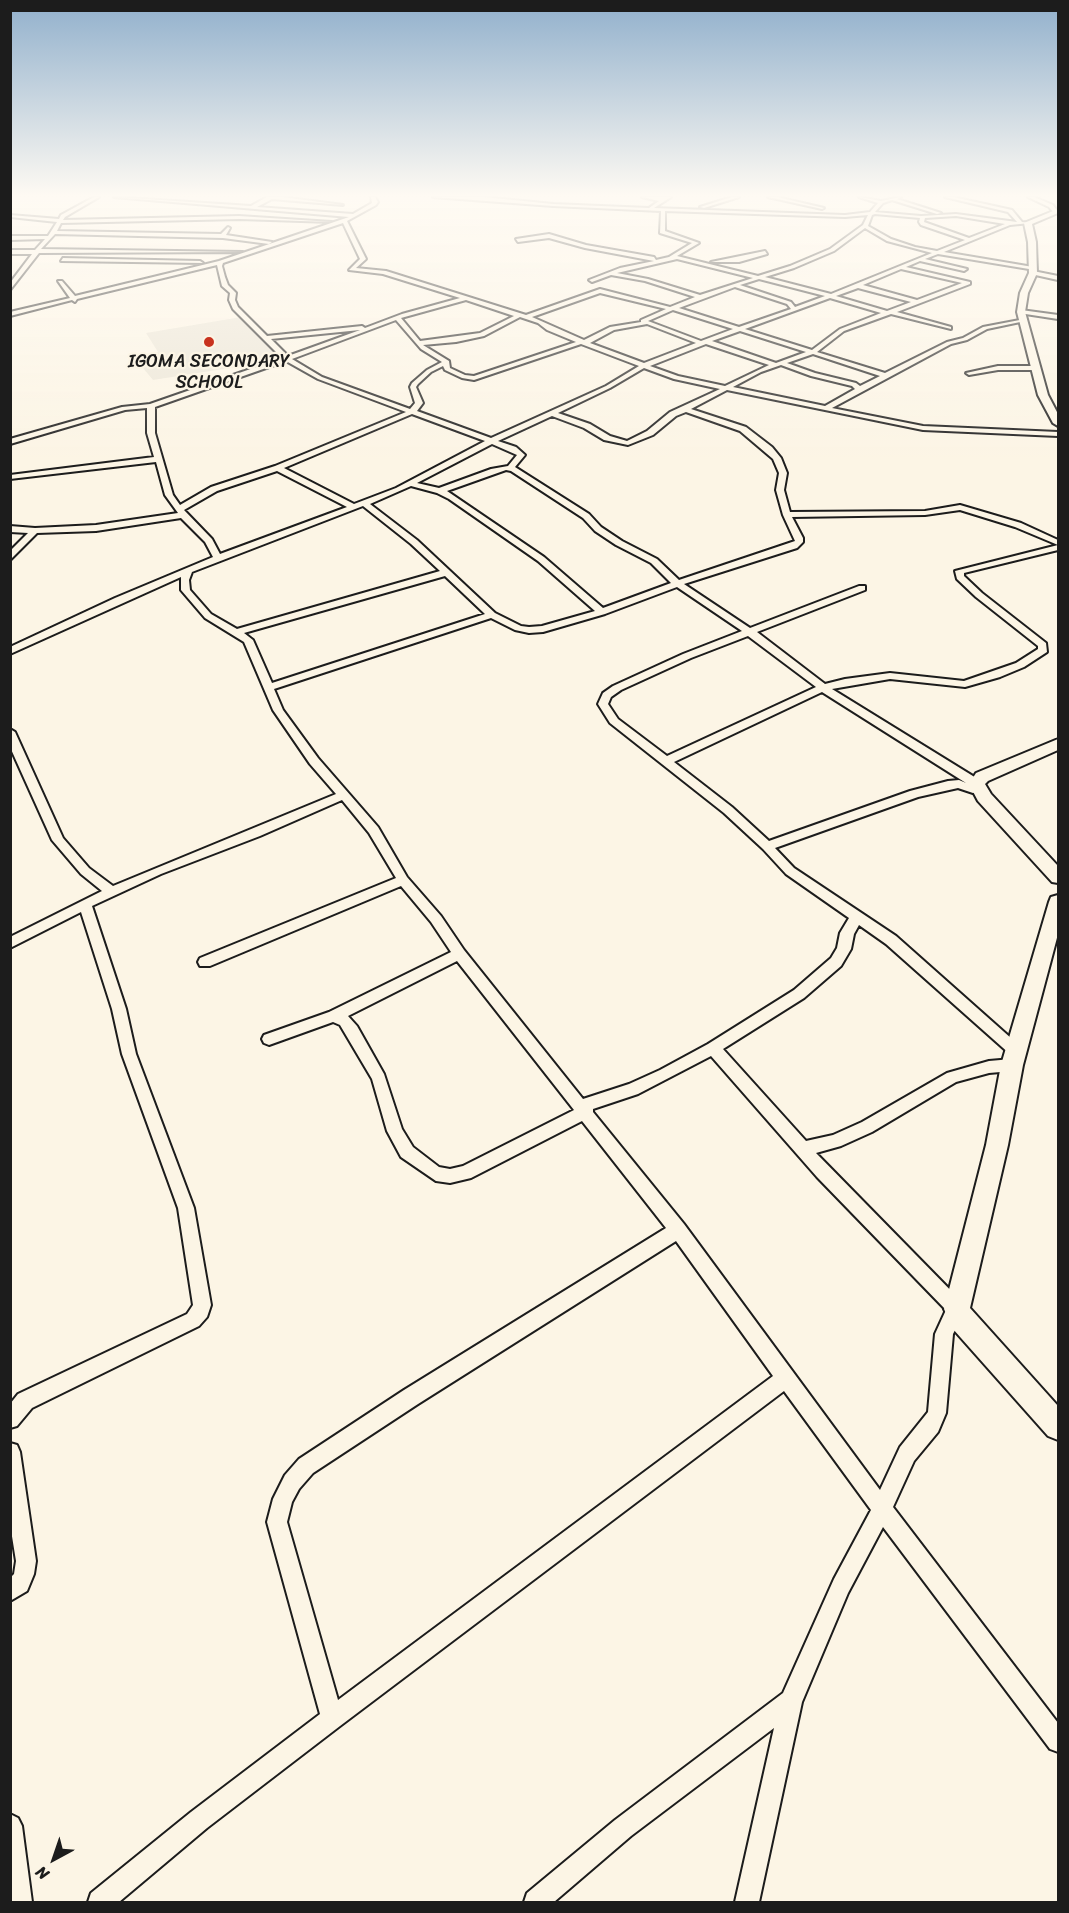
<!DOCTYPE html>
<style>
body{margin:0}
#map{position:relative;width:1069px;height:1913px;overflow:hidden;background:#fcf5e5;font-family:Sriracha,sans-serif}
canvas{display:block}
.frame{position:absolute;inset:0;border:12px solid #1c1c1c;pointer-events:none}
.north{position:absolute;left:24px;top:1829px;width:60px;height:60px;-webkit-text-stroke:4px #fcf5e5;paint-order:stroke;rotate:220deg;font-size:16px;font-weight:700;line-height:24px;text-align:center;color:#1c1c1c}
.north::after{content:'';display:block;margin:auto;width:21px;height:27px;background:#1c1c1c;clip-path:polygon(50% 0,100% 100%,50% 72%,0 100%)}
</style>
<div id="map">
<canvas width="1069" height="1913"></canvas>
<div class="frame"></div>
<div class="north">N</div>
</div>
<script>
const context = document.querySelector('canvas').getContext('2d');
context.lineJoin = 'round';
function fill(path, color) {
  context.fillStyle = color;
  context.fill(path, 'evenodd');
}
function shape(rows) {
  const path = new Path2D();
  for (const r of rows) {
    path.moveTo(r[0], r[1]);
    for (let i = 2; i < r.length; i += 2) path.lineTo(r[i], r[i + 1]);
  }
  return path;
}
function trace(path, color, width, dash) {
  context.strokeStyle = color;
  context.lineWidth = width;
  context.lineCap = dash ? 'butt' : 'round';
  context.setLineDash(dash || []);
  context.stroke(path);
}
function write(font, color, halo, rows, align = 'center') {
  context.font = font + ' Sriracha,sans-serif';
  context.lineWidth = 4.5;
  context.setLineDash([]);
  context.textBaseline = 'middle';
  context.strokeStyle = halo;
  context.fillStyle = color;
  for (const [text, x, y, turn = 0] of rows) {
    context.save();
    context.translate(x, y);
    context.rotate((+turn || 0) * Math.PI / 180);
    context.textAlign = isNaN(turn) ? turn : align;
    if (halo) context.strokeText(text, 0, 0);
    context.fillText(text, 0, 0);
    context.restore();
  }
}
const built = shape([
 [241,317,281,360,153,380,133,356,158,352,146,333]
]);
const street = shape([
 [94,197,99,197,65,217,63,220,239,216,332,222,240,219,61,223,57,231,221,234,228,227,230,228,226,235,272,242,269,244,223,238,55,234,41,249,243,252,39,253,10,290,10,283,32,254,10,254,10,250,35,250,45,239,10,240,10,236,48,236,57,222,10,217,10,215,59,219,61,215,94,197],
 [114,197,251,206,267,197,282,197,343,205,272,199,257,207,353,214,372,203,371,197,375,197,378,202,376,205,347,221,366,259,356,268,386,271,526,315,600,289,670,307,695,297,645,281,611,275,592,282,589,280,620,268,654,261,585,248,549,238,518,242,516,239,549,234,586,245,654,257,656,260,669,257,692,243,660,233,661,211,553,206,433,197,484,197,553,204,649,208,659,201,642,197,671,197,654,208,845,215,870,212,878,203,859,197,881,201,901,197,897,199,941,213,937,214,892,200,883,203,875,212,921,216,956,214,1017,222,1008,212,945,197,953,197,1012,210,1022,222,1030,223,1010,225,944,252,1033,267,1035,270,938,254,925,259,967,269,964,271,920,261,906,267,970,282,970,284,897,312,951,327,951,329,891,314,844,331,817,352,885,373,947,342,963,338,983,327,1025,319,1025,321,987,329,967,340,951,344,832,408,923,426,1058,432,1058,436,923,430,727,390,691,409,746,427,772,447,781,458,787,473,784,490,790,512,925,511,960,505,1021,523,1058,540,1058,550,964,573,964,576,982,593,1046,643,1047,652,1024,667,1000,677,965,687,890,679,832,689,981,781,983,784,978,788,977,792,973,793,958,788,918,797,775,848,794,868,896,936,1021,1047,1023,1051,1021,1055,1016,1057,1011,1055,886,944,859,925,854,934,851,949,841,966,804,998,723,1049,806,1141,833,1135,862,1122,947,1073,989,1061,1012,1059,1017,1061,1019,1065,1017,1069,1012,1071,989,1073,956,1082,872,1132,841,1146,816,1153,963,1303,966,1309,953,1334,946,1413,938,1432,914,1461,893,1507,1058,1723,1058,1752,1050,1749,883,1527,848,1593,802,1702,759,1902,735,1902,774,1728,631,1836,554,1902,524,1902,527,1893,615,1820,783,1693,834,1579,871,1510,784,1391,340,1726,207,1828,119,1902,88,1902,91,1893,191,1812,320,1714,267,1522,273,1499,285,1475,299,1459,404,1390,666,1228,582,1121,471,1178,450,1183,436,1181,401,1157,387,1131,372,1079,340,1025,333,1022,269,1045,264,1043,262,1039,264,1035,329,1012,451,952,431,922,401,886,210,966,200,966,198,962,200,958,396,878,369,833,342,800,260,836,161,874,92,906,126,1009,136,1054,194,1208,211,1305,207,1317,199,1326,32,1408,17,1426,10,1428,10,1404,18,1394,187,1314,193,1305,178,1208,122,1054,112,1009,81,912,10,948,10,937,102,891,81,874,52,840,10,747,10,729,15,732,63,838,89,868,113,886,336,794,310,764,273,710,244,642,205,618,181,590,181,577,10,654,10,647,115,598,213,557,205,542,181,518,96,531,37,533,10,560,10,551,28,533,10,532,10,526,35,528,96,525,178,513,165,495,156,462,10,479,10,475,154,457,147,433,147,408,125,410,10,444,10,439,122,407,150,404,282,358,233,309,229,300,230,293,222,286,217,265,77,299,75,302,72,300,10,316,10,312,70,298,58,281,62,281,75,296,219,261,349,217,114,197],
 [665,211,845,217,868,215,863,225,830,249,790,266,758,276,677,256,699,243,665,231,665,211],
 [875,214,920,218,919,222,921,225,965,240,937,251,915,247,891,239,868,226,872,215,875,214],
 [956,216,1005,224,969,238,924,222,925,218,956,216],
 [343,223,360,259,349,270,383,274,460,298,402,314,365,328,362,326,267,336,238,307,235,300,236,293,228,285,225,277,222,266,223,263,343,223],
 [865,228,887,241,932,253,831,294,765,277,794,268,834,251,865,228],
 [677,259,753,278,700,295,648,279,617,273,677,259],
 [901,269,962,283,917,300,863,285,901,269],
 [759,279,825,296,795,307,791,302,740,285,759,279],
 [735,287,787,304,791,309,739,327,679,308,735,287],
 [858,288,911,302,887,311,836,296,858,288],
 [600,293,666,309,641,320,641,322,610,327,584,340,532,317,600,293],
 [830,298,881,313,840,329,812,350,745,329,830,298],
 [466,300,514,316,480,333,420,341,401,318,466,300],
 [673,310,733,329,701,341,648,321,673,310],
 [520,317,538,323,547,330,576,342,474,376,465,375,450,368,449,361,423,345,456,342,484,336,520,317],
 [396,320,421,349,442,362,427,370,412,383,410,387,415,403,410,409,322,377,292,359,396,320],
 [647,324,696,343,644,363,590,343,614,330,647,324],
 [360,330,288,356,271,339,360,330],
 [740,331,806,352,776,363,712,341,740,331],
 [581,344,639,366,606,386,491,438,417,411,423,403,416,387,418,384,431,372,443,366,445,370,462,378,474,380,581,344],
 [706,344,769,365,725,386,678,376,650,366,706,344],
 [813,354,880,376,860,386,856,383,815,373,787,363,813,354],
 [286,361,318,379,406,412,275,466,211,487,180,505,173,495,155,433,155,407,286,361],
 [781,365,811,376,852,386,855,389,825,406,733,387,761,372,781,365],
 [644,368,674,379,720,389,670,412,647,431,627,441,610,436,590,424,558,413,610,388,644,368],
 [686,412,740,431,773,459,779,473,776,490,783,515,795,541,679,580,657,559,622,541,601,527,589,514,515,467,525,455,516,447,498,441,552,416,584,428,604,440,628,445,653,435,676,416,686,412],
 [412,414,485,441,396,488,354,504,284,468,412,414],
 [492,444,517,455,508,466,491,469,439,488,417,483,492,444],
 [506,470,511,471,583,518,595,531,616,545,651,563,671,583,603,608,544,557,447,491,506,470],
 [277,471,347,507,220,554,212,539,184,510,217,491,277,471],
 [411,486,437,493,449,499,538,561,595,611,542,626,529,627,521,626,495,613,417,540,370,504,411,486],
 [363,506,411,544,440,571,237,629,211,614,190,590,189,580,192,572,363,506],
 [960,510,1015,527,1058,545,955,571,957,579,976,597,1038,646,1038,649,1016,663,964,681,890,673,845,679,825,684,757,632,865,590,865,586,859,586,750,628,684,584,797,548,803,542,803,538,792,517,925,515,960,510],
 [445,576,485,614,272,683,253,640,244,633,445,576],
 [677,587,742,631,683,654,613,686,603,693,598,704,610,723,724,813,763,849,786,874,849,918,840,933,837,948,831,958,794,990,708,1044,660,1070,629,1084,583,1099,464,950,441,916,407,877,378,827,318,758,283,710,274,689,491,618,515,630,529,633,543,632,605,614,677,587],
 [748,636,816,687,667,756,618,719,608,704,611,697,621,690,691,658,748,636],
 [822,692,966,783,959,780,948,781,910,791,769,841,732,807,674,762,822,692],
 [457,961,574,1110,463,1166,450,1169,439,1167,413,1147,402,1129,384,1074,357,1026,348,1016,457,961],
 [711,1056,817,1177,946,1310,935,1334,928,1412,900,1447,880,1490,684,1224,593,1112,593,1109,638,1094,711,1056],
 [676,1241,773,1376,338,1700,287,1522,292,1502,299,1489,313,1473,418,1404,676,1241],
 [732,197,739,197,704,208,700,207,732,197],
 [768,197,777,197,824,208,822,209,768,197],
 [1028,197,1034,197,1053,205,1058,212,1054,213,1049,207,1028,197],
 [765,251,767,254,739,262,711,262,765,251],
 [63,258,200,261,203,263,61,261,63,258],
 [1033,271,1058,276,1058,280,1031,274,1033,271],
 [1021,310,1058,315,1058,319,1019,313,1021,310],
 [998,366,1035,366,1038,368,1035,370,998,370,969,375,966,373,998,366],
 [10,1443,17,1445,20,1452,36,1561,34,1574,27,1591,10,1601,10,1578,14,1574,16,1561,10,1524,10,1443],
 [10,1814,18,1818,22,1826,32,1902,10,1902,10,1814]
]);
const secondary = shape([
 [1058,209,1058,213,1032,224,1036,242,1037,273,1028,293,1025,312,1048,395,1058,414,1058,426,1053,423,1038,395,1017,312,1020,293,1029,273,1028,242,1024,223,1058,209],
 [1058,739,1058,750,988,781,985,784,991,794,1058,866,1058,883,1052,882,978,801,969,784,976,773,1058,739],
 [1058,895,1058,934,1023,1065,1008,1145,970,1308,1058,1406,1058,1440,1048,1436,953,1329,944,1309,986,1145,1001,1065,1049,902,1051,897,1058,895]
]);
const markers = [
 [209,342,6,"#c8321e"]
];
const farPoinames = [
 ["IGOMA SECONDARY",209,362],
 ["SCHOOL",209,383]
];
fill(built, '#ebe5d6');
trace(street, '#1c1c1c', 4);
trace(secondary, '#1c1c1c', 4);
fill(street, '#fcf5e5');
fill(secondary, '#fcf5e5');
const sky = context.createLinearGradient(0, 0, 0, 465);
sky.addColorStop(0, '#91b0cc');
sky.addColorStop(0.42, '#fefaf3');
sky.addColorStop(1, '#fefaf300');
context.fillStyle = sky;
context.fillRect(0, 0, 1069, 465);
for (const [x, y, r, color] of markers) {
  const dot = new Path2D();
  dot.arc(x, y, r, 0, 2 * Math.PI);
  context.fillStyle = color;
  context.fill(dot);
  trace(dot, '#fcf5e5', 2);
}
write('18px', '#1c1c1c', '#fcf5e5', farPoinames);
</script>
